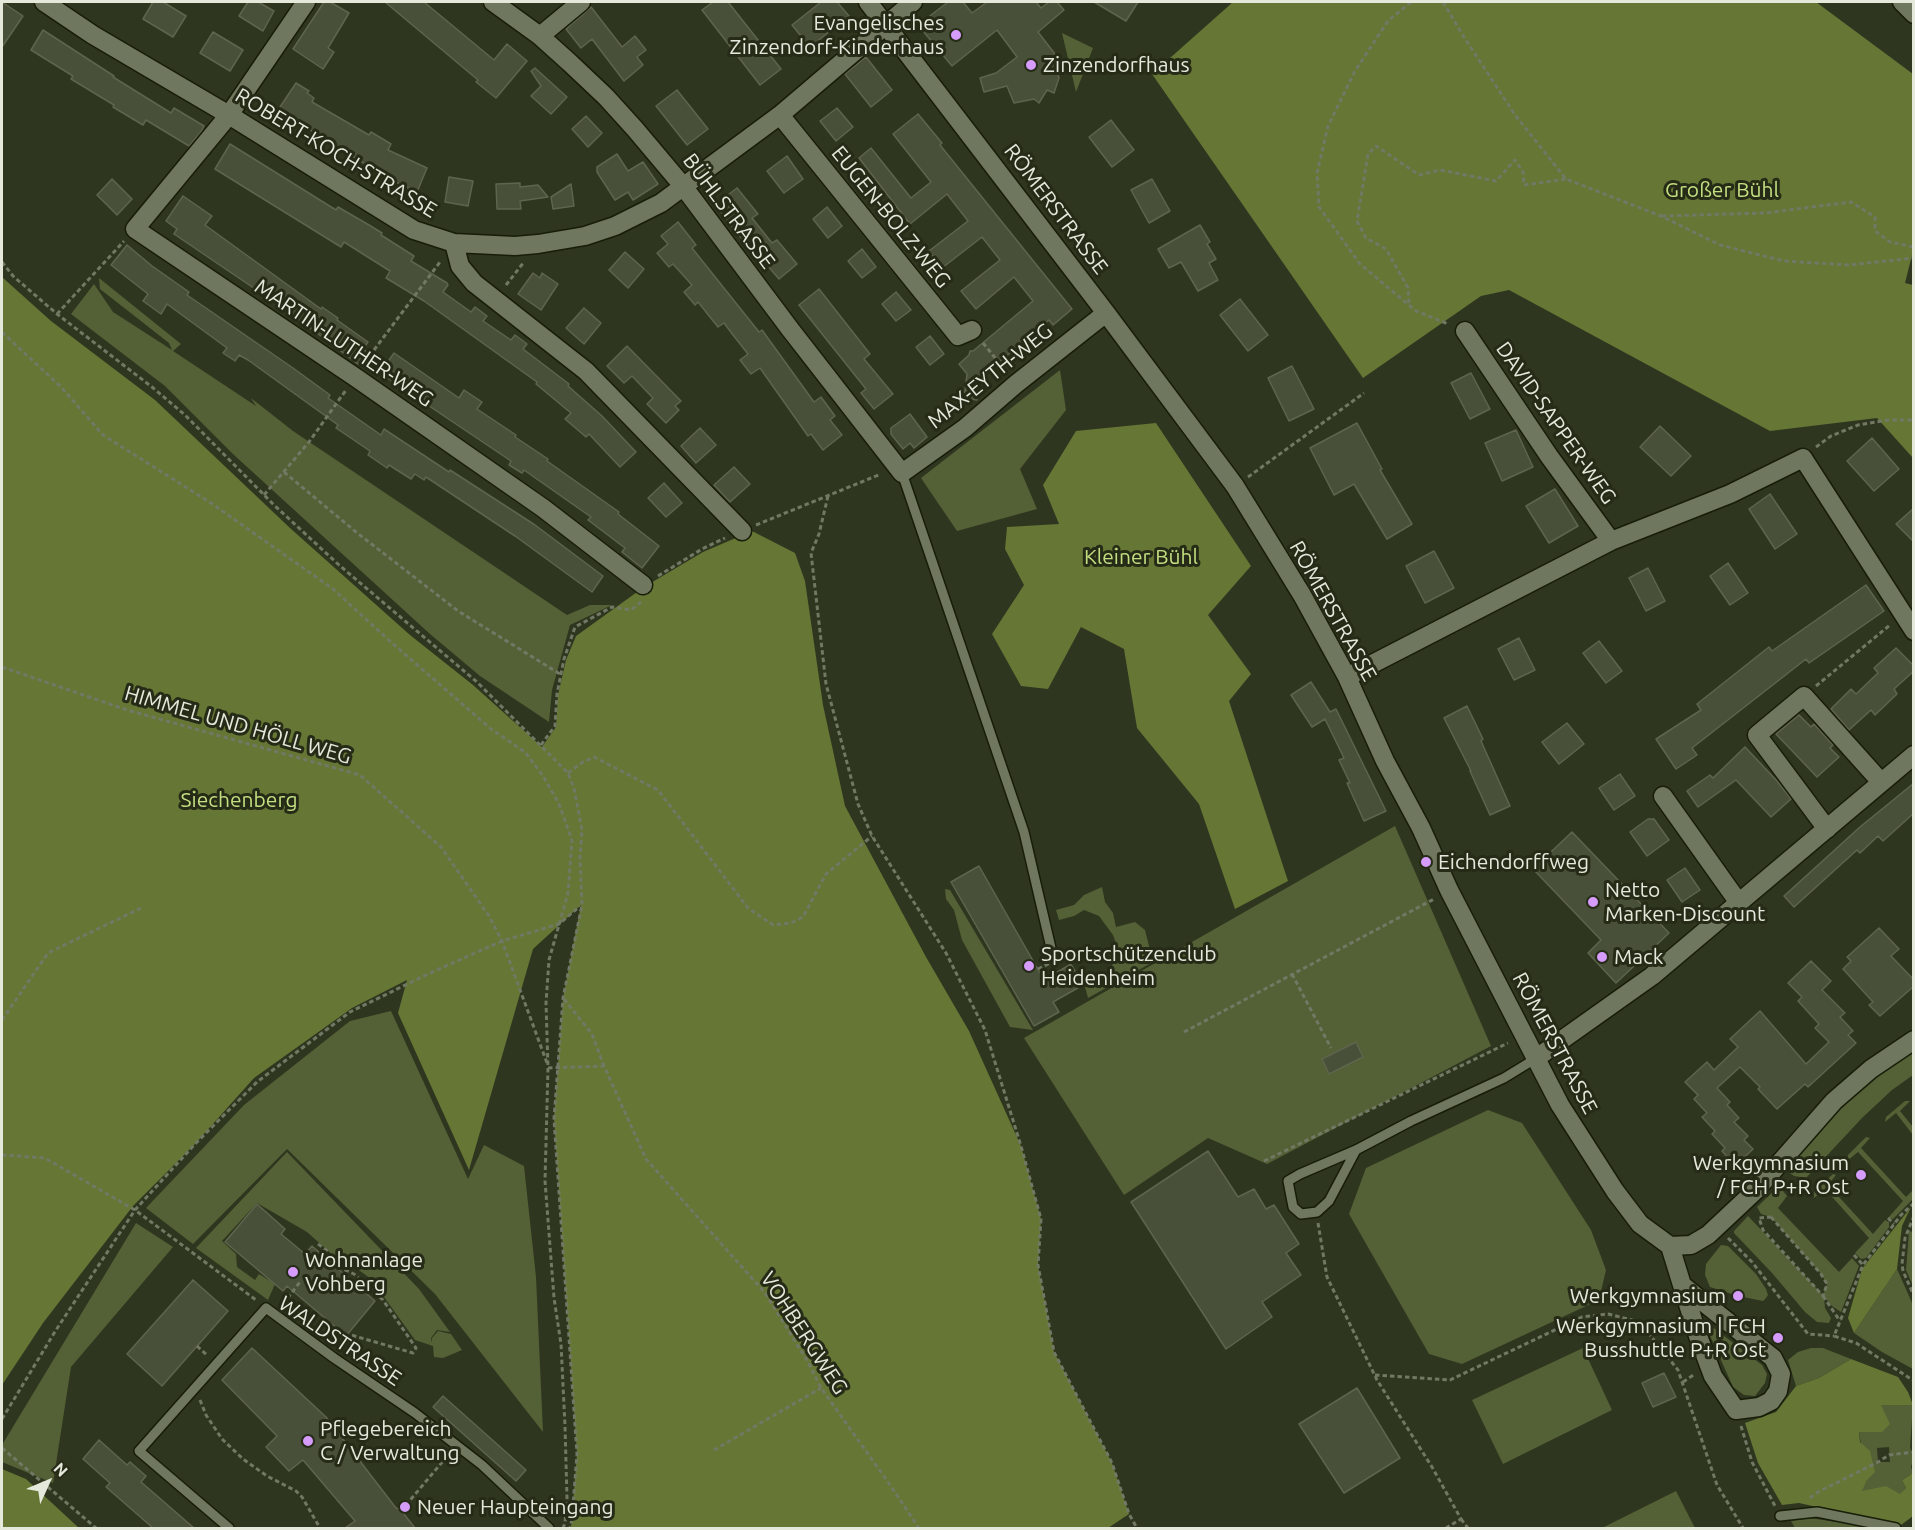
<!DOCTYPE html>
<meta charset="utf-8">
<style>
body{margin:0}
#map{position:relative;width:1915px;height:1530px;overflow:hidden;background:#2f361f;font-family:Ubuntu,sans-serif}
canvas{display:block}
.frame{position:absolute;inset:0;border:3px solid #e4e9db;pointer-events:none}
.north{position:absolute;left:18px;top:1452px;width:60px;height:60px;-webkit-text-stroke:4px #252b16;paint-order:stroke;rotate:46deg;font-size:16px;font-weight:700;line-height:24px;text-align:center;color:#e4e9db}
.north::after{content:'';display:block;margin:auto;width:21px;height:27px;background:#e4e9db;clip-path:polygon(50% 0,100% 100%,50% 72%,0 100%)}
</style>
<div id="map">
<canvas width="1915" height="1530"></canvas>
<div class="frame"></div>
<div class="north">N</div>
</div>
<script>
const context = document.querySelector('canvas').getContext('2d');
context.lineJoin = 'round';
function fill(path, color) {
  context.fillStyle = color;
  context.fill(path, 'evenodd');
}
function shape(rows) {
  const path = new Path2D();
  for (const r of rows) {
    path.moveTo(r[0], r[1]);
    for (let i = 2; i < r.length; i += 2) path.lineTo(r[i], r[i + 1]);
  }
  return path;
}
function trace(path, color, width, dash) {
  context.strokeStyle = color;
  context.lineWidth = width;
  context.lineCap = dash ? 'butt' : 'round';
  context.setLineDash(dash || []);
  context.stroke(path);
}
function write(font, color, halo, rows, align = 'center') {
  context.font = font + ' Ubuntu,sans-serif';
  context.lineWidth = 6;
  context.setLineDash([]);
  context.textBaseline = 'middle';
  context.strokeStyle = halo;
  context.fillStyle = color;
  for (const [text, x, y, turn = 0] of rows) {
    context.save();
    context.translate(x, y);
    context.rotate((+turn || 0) * Math.PI / 180);
    context.textAlign = isNaN(turn) ? turn : align;
    if (halo) context.strokeText(text, 0, 0);
    context.fillText(text, 0, 0);
    context.restore();
  }
}
const green = shape([
 [1062,33,1093,48,1076,92],
 [99,278,181,344,173,351,256,406,251,398,293,431,567,615,590,605,612,605,570,625,552,690,549,722,480,676,430,634,234,455,165,386,71,314,94,284,113,312,172,350,169,343,100,289],
 [1060,370,1066,410,1020,469,1037,509,957,531,921,478],
 [1395,826,1491,1046,1267,1164,1208,1138,1124,1195,1024,1038],
 [1102,887,1105,902,1113,913,1116,927,1135,922,1145,930,1153,962,1088,998,1085,987,1108,974,1119,951,1113,935,1099,916,1084,910,1074,916,1059,920,1056,910,1074,905,1084,895],
 [945,889,950,890,1033,1030,1010,1027,962,940,954,910,946,899],
 [391,1011,468,1179,484,1145,524,1166,536,1277,543,1432,435,1294,287,1149,193,1244,146,1208,244,1105,350,1021],
 [1913,1048,1913,1075,1892,1090,1862,1118,1806,1178,1794,1176,1790,1173,1792,1161,1828,1120,1867,1083],
 [1905,1101,1910,1101,1900,1111,1913,1127,1913,1135,1896,1113,1885,1122,1886,1117],
 [1488,1110,1522,1123,1591,1230,1606,1270,1599,1300,1462,1364,1429,1354,1349,1214,1366,1168],
 [1866,1137,1870,1138,1861,1148,1906,1197,1913,1190,1913,1199,1893,1219,1888,1218,1903,1201,1858,1152,1847,1161,1848,1155],
 [287,1152,419,1289,450,1332,437,1330,431,1338,432,1343,432,1338,438,1331,451,1334,462,1350,443,1358,434,1357,433,1346,415,1340,371,1279,356,1268,343,1264,307,1232,257,1203,222,1241,236,1254,237,1267,255,1280,259,1274,275,1284,268,1300,196,1248],
 [1833,1174,1836,1175,1828,1185,1873,1234,1885,1220,1889,1222,1889,1227,1866,1258,1861,1259,1855,1253,1869,1238,1825,1189,1814,1198,1814,1192],
 [1779,1186,1787,1196,1778,1208,1839,1272,1852,1258,1859,1266,1841,1312,1832,1306,1824,1297,1825,1308,1831,1318,1829,1323,1817,1322,1805,1312,1772,1273,1734,1233,1734,1231,1748,1216,1823,1295,1827,1284,1821,1274,1771,1217,1761,1214,1757,1207],
 [136,1223,173,1247,71,1367,53,1483,2,1462,2,1445],
 [1909,1231,1913,1232,1913,1286,1906,1270],
 [1721,1245,1728,1246,1756,1274,1766,1289,1768,1295,1766,1298,1763,1301,1738,1296,1710,1287,1705,1275,1706,1264],
 [1897,1269,1913,1305,1913,1369,1882,1352,1854,1333],
 [1711,1326,1762,1365,1767,1374,1765,1383,1755,1396,1744,1395,1733,1387,1708,1331],
 [1583,1348,1612,1410,1503,1464,1472,1400],
 [1811,1348,1823,1348,1851,1359,1819,1378,1796,1386,1788,1360,1798,1352],
 [1881,1405,1913,1405,1910,1447,1913,1459,1911,1467,1913,1473,1902,1480,1906,1488,1900,1495,1861,1491,1867,1480,1859,1432,1882,1432],
 [1889,1447,1890,1462,1878,1462,1877,1448],
 [1676,1491,1695,1528,1602,1528],
 [1810,1518,1876,1528,1795,1528,1791,1521]
]);
const forest = shape([
 [1233,2,1816,2,1913,74,1914,247,1905,283,1913,285,1913,458,1877,418,1770,431,1509,290,1481,296,1363,378,1152,74],
 [2,277,51,321,155,400,290,528,410,635,473,685,542,747,556,727,558,695,566,660,576,636,644,587,703,552,752,531,795,553,805,581,823,705,845,806,926,957,969,1031,1021,1146,1041,1219,1038,1265,1054,1352,1112,1463,1129,1514,1108,1528,571,1528,577,1454,554,1118,563,998,581,905,533,949,469,1170,398,1013,407,980,352,1008,254,1078,195,1144,133,1206,43,1323,2,1385],
 [1156,423,1251,566,1208,615,1251,674,1229,701,1288,881,1235,909,1199,804,1137,728,1124,649,1081,627,1048,689,1021,686,992,634,1024,585,1005,549,1007,527,1059,524,1043,485,1076,431],
 [1911,1207,1902,1226,1897,1269,1854,1333,1848,1318,1862,1269],
 [1851,1359,1898,1377,1908,1392,1913,1405,1881,1405,1890,1424,1882,1432,1859,1432,1860,1442,1870,1451,1875,1472,1867,1480,1862,1491,1886,1486,1900,1494,1906,1488,1902,1480,1913,1473,1913,1516,1897,1528,1883,1522,1799,1503,1782,1505,1758,1463,1745,1423,1776,1412,1796,1386,1819,1378],
 [2,1469,26,1479,79,1528,2,1528]
]);
const building = shape([
 [2,2,23,16,2,47,2,2],
 [153,2,163,2,186,16,173,37,143,19,153,2],
 [248,2,258,2,274,11,263,31,239,16,248,2],
 [324,2,330,2,349,13,328,48,334,52,323,69,293,49,324,2],
 [385,2,424,2,494,60,507,44,527,61,496,98,476,82,478,80,385,2],
 [713,2,728,2,781,69,760,85,702,10,713,2],
 [821,2,837,2,849,16,810,47,792,25,821,2],
 [948,2,963,2,972,13,987,2,1036,2,1041,8,1049,2,1057,2,1064,10,1038,32,1055,54,1053,56,1059,78,1054,93,1047,90,1039,103,1034,99,1014,103,1007,86,984,92,980,78,996,73,1017,57,997,30,952,66,918,25,948,2],
 [1094,2,1138,2,1126,21,1094,2],
 [591,7,622,47,635,36,646,50,637,57,643,65,624,81,592,39,581,48,566,29,591,7],
 [43,30,114,76,113,77,171,113,174,108,204,126,201,132,189,146,146,120,143,125,113,107,114,105,71,79,73,76,31,50,43,30],
 [213,32,243,50,230,71,200,53,213,32],
 [866,57,892,90,871,107,845,74,866,57],
 [535,68,567,97,551,114,531,96,541,86,531,71,535,68],
 [296,83,309,91,307,93,314,98,312,102,369,135,371,132,391,144,388,150,427,168,417,192,391,180,278,110,296,83],
 [677,90,708,129,687,145,656,106,677,90],
 [837,108,853,127,836,141,820,121,837,108],
 [918,114,942,143,940,145,1072,309,1053,325,1049,320,979,379,977,400,964,398,967,374,959,364,969,355,970,351,973,351,1033,301,1014,277,976,309,961,291,1000,260,982,237,942,268,929,251,968,221,947,194,910,224,859,158,871,148,911,198,931,182,893,134,918,114],
 [586,116,602,133,588,147,572,129,586,116],
 [1111,120,1134,150,1112,167,1089,137,1111,120],
 [230,144,336,210,338,207,369,225,382,233,381,235,414,256,411,261,447,283,448,285,443,292,471,312,475,307,487,316,483,321,511,340,515,335,527,344,523,349,569,384,568,386,602,416,636,452,620,467,589,434,586,437,565,419,571,413,536,384,537,382,424,301,386,278,390,271,344,242,341,247,215,169,230,144],
 [617,154,628,171,643,162,658,184,633,200,628,192,615,200,597,172,597,167,617,154],
 [787,156,803,179,784,193,767,171,787,156],
 [449,177,473,181,468,206,445,202,449,177],
 [112,179,132,199,117,215,97,195,112,179],
 [1152,179,1170,211,1149,223,1131,190,1152,179],
 [520,183,520,187,538,185,548,197,520,201,521,209,497,209,496,184,520,183],
 [571,184,574,206,553,209,551,197,571,184],
 [737,188,758,214,752,218,772,243,777,240,797,264,779,279,749,244,747,245,715,205,737,188],
 [183,196,212,216,205,225,321,309,322,307,338,318,337,320,368,342,363,349,367,352,358,364,265,294,264,295,174,234,177,229,166,221,183,196],
 [827,207,842,226,828,238,813,219,827,207],
 [678,222,696,245,692,248,759,332,762,330,814,402,821,397,835,416,830,420,842,435,823,450,811,434,808,436,760,368,751,374,740,360,748,354,733,335,724,323,718,327,698,302,695,305,684,292,692,285,673,264,669,267,657,253,668,244,661,236,678,222],
 [1200,225,1210,242,1207,244,1216,259,1209,263,1218,280,1198,291,1181,262,1169,268,1158,249,1200,225],
 [127,245,152,266,189,292,187,295,293,368,330,395,328,398,381,435,384,429,449,472,450,470,535,525,603,576,592,592,515,536,426,477,424,480,415,474,411,479,389,465,387,468,368,455,370,451,336,428,338,425,248,360,239,355,235,361,223,353,227,348,167,304,161,314,143,301,148,294,111,265,127,245],
 [862,249,876,267,862,278,848,261,862,249],
 [625,252,644,269,628,288,609,270,625,252],
 [533,273,540,278,542,273,558,284,541,310,518,294,533,273],
 [819,289,870,354,864,359,893,394,874,409,861,393,866,389,799,305,819,289],
 [896,292,911,310,896,321,882,304,896,292],
 [1240,299,1268,335,1248,351,1220,315,1240,299],
 [584,308,601,323,584,344,566,328,584,308],
 [930,336,944,354,930,365,916,347,930,336],
 [627,346,681,401,675,406,679,410,666,423,647,404,653,398,632,376,624,383,607,366,627,346],
 [394,353,459,398,464,390,482,402,477,409,516,435,515,437,548,459,547,461,619,512,618,514,659,546,642,568,622,552,625,548,588,520,591,517,524,470,522,473,509,465,511,461,380,373,394,353],
 [1292,366,1314,409,1289,421,1268,378,1292,366],
 [1471,373,1490,409,1470,419,1451,383,1471,373],
 [910,414,927,437,914,448,910,443,903,449,891,434,891,428,910,414],
 [1357,423,1382,469,1380,470,1412,524,1387,539,1354,484,1334,495,1310,448,1357,423],
 [1660,426,1691,456,1671,476,1640,447,1660,426],
 [700,428,716,445,696,463,681,446,700,428],
 [1516,430,1533,467,1502,481,1485,443,1516,430],
 [1872,438,1899,469,1874,491,1847,461,1872,438],
 [734,467,750,484,730,502,714,485,734,467],
 [664,483,682,503,666,517,648,498,664,483],
 [1555,489,1578,526,1549,543,1526,506,1555,489],
 [1770,494,1797,534,1775,549,1749,509,1770,494],
 [1914,508,1914,542,1896,524,1914,508],
 [1434,551,1454,588,1425,603,1406,566,1434,551],
 [1728,563,1748,593,1730,605,1710,576,1728,563],
 [1648,568,1665,601,1646,611,1629,578,1648,568],
 [1866,585,1884,611,1809,663,1806,659,1692,748,1697,755,1676,769,1656,739,1701,710,1697,704,1769,647,1772,651,1866,585],
 [1519,638,1535,670,1514,680,1498,649,1519,638],
 [1599,641,1622,671,1606,683,1583,653,1599,641],
 [1896,648,1914,666,1914,671,1894,689,1897,694,1875,715,1871,710,1849,730,1831,709,1851,689,1856,694,1878,673,1874,668,1896,648],
 [1311,682,1330,712,1336,709,1386,811,1364,821,1347,783,1350,783,1339,760,1344,758,1325,719,1312,727,1291,695,1311,682],
 [1467,706,1483,739,1481,741,1510,806,1490,815,1470,771,1471,771,1444,718,1467,706],
 [1799,715,1811,727,1814,724,1833,745,1830,748,1839,757,1817,777,1776,734,1799,715],
 [1567,723,1584,744,1559,764,1542,742,1567,723],
 [1745,747,1777,781,1791,799,1771,817,1736,780,1698,807,1687,791,1710,775,1713,778,1745,747],
 [1620,774,1635,796,1614,810,1599,788,1620,774],
 [1914,783,1914,813,1883,841,1878,836,1860,853,1857,850,1794,907,1784,896,1860,827,1914,783],
 [1648,819,1654,819,1669,840,1647,856,1630,832,1648,819],
 [1572,832,1669,933,1616,983,1588,953,1601,940,1533,869,1572,832],
 [979,866,1044,980,1071,964,1083,985,1053,1002,1059,1012,1034,1026,951,882,979,866],
 [1685,868,1700,890,1682,902,1667,880,1685,868],
 [1879,928,1899,949,1891,956,1914,980,1914,986,1880,1016,1869,1005,1873,1002,1843,969,1851,961,1847,957,1879,928],
 [1811,961,1831,981,1822,990,1845,1013,1840,1017,1853,1031,1848,1035,1856,1043,1808,1087,1805,1084,1777,1109,1758,1089,1760,1087,1740,1067,1717,1088,1730,1102,1727,1105,1739,1118,1734,1122,1748,1136,1744,1140,1753,1149,1735,1166,1722,1151,1725,1148,1712,1134,1715,1131,1702,1117,1707,1113,1694,1099,1698,1095,1685,1082,1707,1062,1714,1070,1738,1047,1730,1039,1760,1011,1806,1064,1829,1042,1815,1028,1819,1024,1798,1001,1802,997,1788,983,1811,961],
 [1356,1042,1363,1057,1329,1074,1322,1059,1356,1042],
 [1208,1151,1238,1197,1254,1189,1266,1209,1274,1205,1299,1244,1286,1253,1301,1275,1262,1302,1272,1317,1226,1349,1131,1202,1208,1151],
 [257,1204,285,1229,281,1234,305,1254,312,1246,375,1301,346,1336,287,1286,283,1291,225,1242,257,1204],
 [193,1280,228,1311,162,1386,127,1354,193,1280],
 [252,1348,326,1417,396,1508,400,1509,415,1528,345,1528,355,1521,303,1460,289,1471,266,1447,277,1436,222,1380,252,1348],
 [1664,1373,1676,1397,1653,1407,1642,1383,1664,1373],
 [1357,1388,1400,1458,1344,1493,1299,1424,1357,1388],
 [443,1396,526,1470,516,1481,433,1407,443,1396],
 [99,1440,127,1465,130,1462,146,1476,141,1482,194,1528,153,1528,106,1487,110,1483,83,1459,99,1440]
]);
const path = shape([
 [1411,2,1388,21,1355,71,1328,126,1317,173,1319,207,1360,264,1416,311,1448,324],
 [1443,2,1464,37,1515,115,1566,179,1661,216,1720,245,1784,261,1849,265,1914,258],
 [1662,216,1765,213,1851,202,1875,217,1875,231,1890,242,1914,247],
 [2,262,13,276,57,314,152,387,185,415,274,505,339,565,477,682,568,773,574,788,582,830,580,858,582,905,563,998,554,1119,577,1454,572,1519,570,1528],
 [506,285,524,262],
 [1409,303,1408,288,1386,249,1366,238,1357,221,1368,154,1376,146,1419,175,1440,170,1496,181,1515,160,1523,172,1524,185,1566,179],
 [57,314,124,241],
 [2,332,61,387,103,435,211,503,333,589,392,643,491,729,525,752,543,776,559,804,572,840,568,893,549,960,546,1003,548,1068,545,1181,554,1298,561,1344,565,1426,567,1498,565,1523,563,1528],
 [983,343,1005,370],
 [365,362,440,262],
 [1816,447,1831,436,1858,425,1888,420,1914,420],
 [284,472,356,532,458,611,560,674],
 [1248,477,1364,393],
 [264,495,309,442,346,390],
 [828,496,819,534,811,553,826,684,858,804,872,836,946,953,985,1030,1021,1146,1041,1219,1038,1265,1054,1352,1112,1463,1129,1514,1137,1528],
 [756,525,881,474],
 [658,576,702,549,725,538],
 [2,667,127,710,360,775,441,847,489,916,502,941,547,1063],
 [1816,686,1890,625],
 [541,745,555,726,557,694,564,659,575,627,612,607,631,610,641,602],
 [568,773,583,762,594,757,658,790,748,908,773,925,791,923,803,917,826,874,872,836],
 [1038,969,1052,962],
 [1292,974,1331,1048],
 [564,999,592,1034,604,1066],
 [2,1020,48,953,143,907],
 [1184,1032,1434,899],
 [548,1068,604,1066,646,1159,765,1293,808,1362,821,1388,888,1482,919,1528],
 [2,1155,45,1158,135,1210,256,1300],
 [1264,1161,1508,1043],
 [1914,1203,1901,1215,1863,1265,1834,1336,1856,1343,1914,1381],
 [1914,1216,1905,1238,1902,1264,1903,1271,1914,1296],
 [1771,1217,1821,1274,1827,1284,1823,1296,1763,1230,1759,1218,1771,1217],
 [1888,1218,1894,1224],
 [1318,1223,1327,1277,1377,1380,1432,1467,1461,1519,1446,1528],
 [1728,1238,1752,1262,1808,1334,1834,1336],
 [318,1244,329,1252,341,1268,354,1274,383,1300,416,1348,413,1353,351,1335,342,1347],
 [1854,1255,1863,1265],
 [1823,1296,1840,1321],
 [283,1304,300,1282],
 [197,1346,207,1355],
 [1375,1375,1450,1380,1582,1317,1608,1314,1632,1320,1650,1335,1678,1370,1717,1485,1743,1528],
 [1683,1382,1695,1374],
 [200,1400,206,1415,222,1439,243,1459,267,1476,296,1491,302,1497,320,1528],
 [2,1419,56,1330,135,1210,195,1144,257,1082,350,1012,428,974,502,941,559,924,580,906],
 [1741,1426,1752,1462,1775,1506],
 [2,1448,96,1528],
 [714,1450,821,1388],
 [1810,1498,1818,1492,1878,1462,1889,1455,1914,1452],
 [401,1511,449,1454],
 [1461,1519,1468,1528]
]);
const lane = shape([
 [902,473,1024,832,1051,948],
 [1356,1150,1329,1201,1317,1212,1301,1214,1293,1207,1288,1181,1300,1174,1356,1150,1411,1121,1504,1078,1535,1059],
 [1780,1516,1817,1512,1896,1528],
 [229,1528,139,1451,266,1308,334,1358,415,1413,482,1465,549,1528]
]);
const street = shape([
 [44,2,93,35,229,115,414,230,454,243,515,246,538,244,585,236,615,226,661,203,780,115,913,2],
 [306,2,229,115,135,229,355,377,543,508,643,585],
 [493,2,540,36,570,63,606,97,635,129,683,186,790,329,902,473,965,428,1016,384,1106,313],
 [868,2,1106,313,1235,486,1302,595,1347,677,1385,761,1421,828,1449,890,1560,1105,1615,1191,1640,1224,1670,1246,1682,1285,1698,1336,1713,1376,1736,1410,1759,1407,1771,1401,1778,1391,1781,1374,1773,1358,1682,1285],
 [1902,2,1914,14],
 [540,36,581,2],
 [780,115,958,336,972,330],
 [454,243,460,266,474,283,586,371,742,531],
 [1465,331,1549,456,1611,541],
 [1347,677,1611,541,1730,494,1803,458,1914,631],
 [1663,796,1739,903],
 [1827,829,1757,735,1804,696,1881,782],
 [1535,1059,1652,976,1914,755],
 [1670,1246,1691,1245,1708,1235,1756,1190,1834,1101,1871,1069,1914,1040]
]);
const markers = [
 [956,35,6,"#d59cfb"],
 [1031,65,6,"#d59cfb"],
 [1426,862,6,"#d59cfb"],
 [1593,902,6,"#d59cfb"],
 [1602,957,6,"#d59cfb"],
 [1029,966,6,"#d59cfb"],
 [1861,1175,6,"#d59cfb"],
 [293,1272,6,"#d59cfb"],
 [1738,1296,6,"#d59cfb"],
 [1778,1338,6,"#d59cfb"],
 [308,1441,6,"#d59cfb"],
 [405,1507,6,"#d59cfb"]
];
const poiNames = [
 ["Evangelisches",944,23,"right"],
 ["Zinzendorf-Kinderhaus",944,47,"right"],
 ["Zinzendorfhaus",1043,65],
 ["Eichendorffweg",1438,862],
 ["Netto",1605,890],
 ["Marken-Discount",1605,914],
 ["Sportschützenclub",1041,954],
 ["Heidenheim",1041,978],
 ["Mack",1614,957],
 ["Werkgymnasium",1849,1163,"right"],
 ["/ FCH P+R Ost",1849,1187,"right"],
 ["Wohnanlage",305,1260],
 ["Vohberg",305,1284],
 ["Werkgymnasium",1726,1296,"right"],
 ["Werkgymnasium | FCH",1766,1326,"right"],
 ["Busshuttle P+R Ost",1766,1350,"right"],
 ["Pflegebereich",320,1429],
 ["C / Verwaltung",320,1453],
 ["Neuer Haupteingang",417,1507]
];
const streetNames = [
 ["ROBERT-KOCH-STRASSE",336,153,31],
 ["RÖMERSTRASSE",1056,209,53],
 ["BÜHLSTRASSE",729,211,53],
 ["EUGEN-BOLZ-WEG",891,217,51],
 ["MARTIN-LUTHER-WEG",344,343,34],
 ["MAX-EYTH-WEG",990,376,-39],
 ["DAVID-SAPPER-WEG",1556,423,55],
 ["RÖMERSTRASSE",1333,611,61],
 ["HIMMEL UND HÖLL WEG",238,725,16],
 ["RÖMERSTRASSE",1555,1043,62],
 ["VOHBERGWEG",804,1333,57],
 ["WALDSTRASSE",340,1341,34]
];
const parkNames = [
 ["Großer Bühl",1722,190],
 ["Kleiner Bühl",1141,557],
 ["Siechenberg",239,800]
];
fill(green, '#546035');
fill(forest, '#657635');
fill(building, '#495039');
trace(building, '#5e654d', 1.5);
trace(lane, '#171d08', 12);
trace(street, '#171d08', 21);
trace(path, '#717864', 3, [4.5, 3]);
trace(lane, '#6f775e', 9);
trace(street, '#6f775e', 18);
for (const [x, y, r, color] of markers) {
  const dot = new Path2D();
  dot.arc(x, y, r, 0, 2 * Math.PI);
  context.fillStyle = color;
  context.fill(dot);
  trace(dot, '#252b16', 2);
}
write('21px', '#e4e9db', '#252b16', poiNames, 'left');
write('21px', '#e4e9db', '#252b16', streetNames);
write('21px', '#c4df81', '#252b16', parkNames);
</script>
